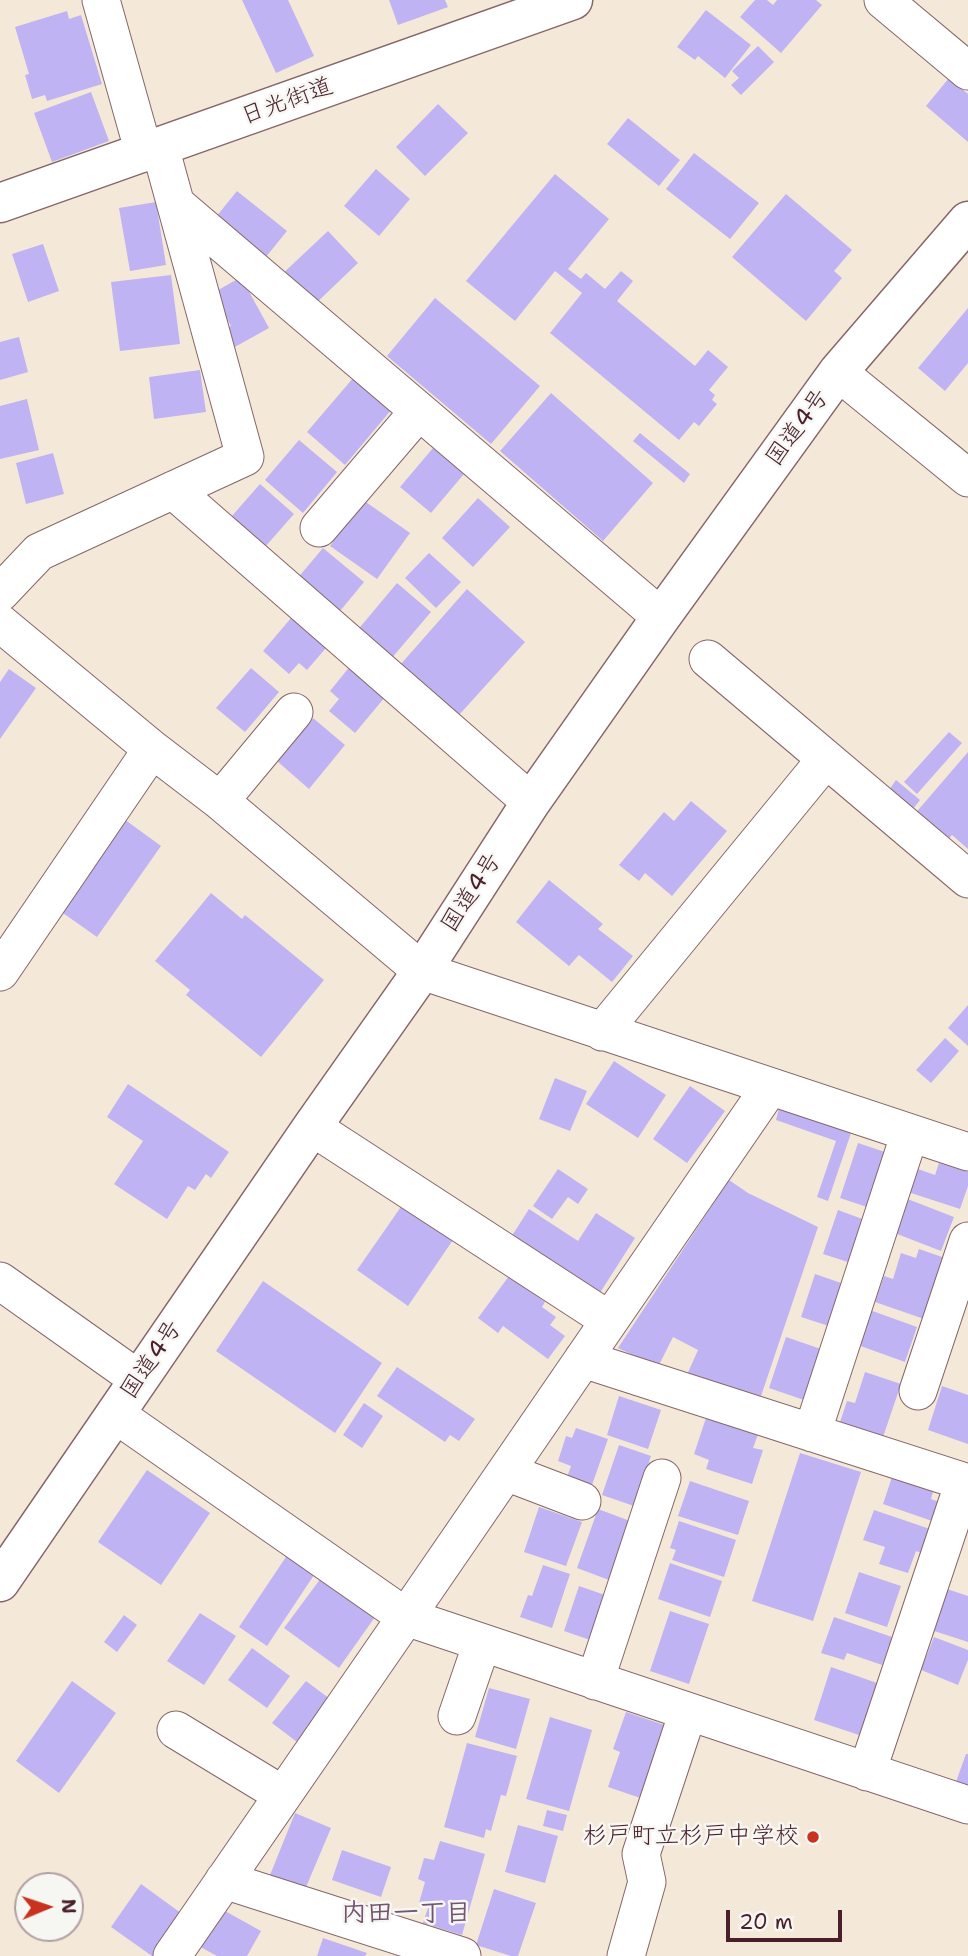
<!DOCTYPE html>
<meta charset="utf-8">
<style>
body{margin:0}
#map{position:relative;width:968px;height:1956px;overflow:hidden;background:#f4e9d8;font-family:"Shantell Sans",sans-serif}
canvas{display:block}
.north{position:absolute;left:14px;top:1872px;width:70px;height:70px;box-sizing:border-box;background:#f6f6f2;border:2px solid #b1a0a2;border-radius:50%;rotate:88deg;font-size:19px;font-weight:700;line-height:28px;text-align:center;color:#4a1f2b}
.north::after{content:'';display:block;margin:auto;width:24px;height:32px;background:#c8321e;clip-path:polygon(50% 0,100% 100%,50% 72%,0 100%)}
.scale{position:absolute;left:726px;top:1910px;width:116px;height:32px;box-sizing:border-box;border:4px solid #4a1f2b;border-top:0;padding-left:9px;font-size:21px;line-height:24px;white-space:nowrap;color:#4a1f2b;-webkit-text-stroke:5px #f6f6f2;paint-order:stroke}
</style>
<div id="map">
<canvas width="968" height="1956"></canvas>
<div class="north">N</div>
<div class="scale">20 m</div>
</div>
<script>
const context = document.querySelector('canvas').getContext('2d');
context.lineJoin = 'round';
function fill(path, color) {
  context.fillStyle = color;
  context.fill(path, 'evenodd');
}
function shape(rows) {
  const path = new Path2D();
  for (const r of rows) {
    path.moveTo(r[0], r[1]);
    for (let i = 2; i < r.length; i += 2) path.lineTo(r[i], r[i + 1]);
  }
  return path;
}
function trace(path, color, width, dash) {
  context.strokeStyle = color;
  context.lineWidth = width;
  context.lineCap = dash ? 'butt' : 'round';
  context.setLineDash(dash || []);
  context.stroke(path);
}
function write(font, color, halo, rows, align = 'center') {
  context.font = font + ' "Shantell Sans","Klee One",sans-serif';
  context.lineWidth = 5;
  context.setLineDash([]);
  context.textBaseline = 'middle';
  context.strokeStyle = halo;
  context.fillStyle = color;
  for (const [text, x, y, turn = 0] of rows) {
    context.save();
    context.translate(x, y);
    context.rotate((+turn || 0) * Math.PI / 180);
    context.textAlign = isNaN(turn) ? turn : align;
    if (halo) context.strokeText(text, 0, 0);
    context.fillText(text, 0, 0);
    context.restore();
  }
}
const building = shape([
 [242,0,288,0,314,56,276,73],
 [389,0,445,0,448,7,398,25],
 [755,0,767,0,773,5,777,0,816,0,822,5,781,53,740,17],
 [706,10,751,45,725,78,698,56,695,60,677,47],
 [67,11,69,19,81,15,102,84,47,101,45,95,32,99,25,75,29,74,15,27],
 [758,46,774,62,741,95,731,85,739,78,732,71],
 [949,78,968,94,968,142,926,106],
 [91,92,109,141,52,162,34,113],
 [438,104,468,133,425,176,396,147],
 [628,118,680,160,659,186,607,144],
 [694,153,759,203,730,239,666,189],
 [376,169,410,199,379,236,344,206],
 [555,174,609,219,568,269,581,279,586,273,605,289,621,271,633,281,617,301,695,366,708,350,728,367,709,390,715,395,712,400,717,404,699,426,694,422,679,440,550,333,582,293,555,271,515,321,466,281],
 [237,191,287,231,257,268,207,228],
 [786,194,852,250,834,271,842,278,806,321,732,257],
 [156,202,166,265,130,271,119,208],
 [328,231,358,263,309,310,278,278],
 [43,244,59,291,28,302,12,254],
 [171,275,180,344,120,351,111,282],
 [241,277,269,328,233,348,222,330,231,326,213,293],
 [435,298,540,386,491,444,387,356],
 [968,308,968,363,945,391,918,368],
 [19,337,28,372,0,380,0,342],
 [200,370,206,412,154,419,149,377],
 [354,377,392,409,345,465,307,432],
 [551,393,653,483,603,541,500,451],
 [27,399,39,450,0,459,0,406],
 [640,433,690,474,684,483,633,441],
 [299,440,337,472,303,513,265,480],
 [433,448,464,474,431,513,400,487],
 [53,453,64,494,26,504,16,463],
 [260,484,294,514,258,555,224,525],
 [478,498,510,527,473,567,442,538],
 [363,500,410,533,377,579,330,546],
 [323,548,364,582,331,622,290,587],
 [429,553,461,582,436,608,405,578],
 [397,583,431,612,385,666,351,638],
 [467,589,525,642,450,725,393,673],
 [297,611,332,641,307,670,299,663,289,674,263,651],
 [355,660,391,690,355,733,329,711,339,699,330,691],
 [251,668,279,692,245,732,216,708],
 [9,669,36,688,0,739,0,682],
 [313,718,345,745,309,789,277,761],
 [949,732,962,743,917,794,904,782],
 [968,752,968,849,952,835,945,843,913,816],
 [896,780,920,800,913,809,889,790],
 [691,801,727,831,672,896,645,873,639,881,619,865,664,812,674,821],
 [124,819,161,846,97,937,60,911],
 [549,880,603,924,598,929,633,956,612,982,579,955,569,966,516,922],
 [211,893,242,919,245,915,324,980,261,1057,186,995,190,990,155,961],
 [968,1005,968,1046,948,1028],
 [945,1038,959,1051,931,1083,916,1070],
 [614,1061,666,1095,638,1138,586,1104],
 [555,1078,587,1091,570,1131,539,1119],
 [128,1084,229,1152,211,1178,206,1174,195,1190,188,1186,167,1219,114,1184,143,1141,107,1117],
 [690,1086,725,1111,687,1163,653,1139],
 [779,1108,851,1133,828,1201,817,1197,836,1141,776,1120],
 [858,1143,888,1153,870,1208,840,1198],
 [939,1163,968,1172,968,1186,960,1209,908,1192,915,1168,935,1175],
 [558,1169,588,1189,578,1204,568,1197,552,1219,533,1206],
 [729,1180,748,1193,818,1227,760,1399,686,1377,698,1350,673,1337,658,1367,618,1348],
 [905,1198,954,1217,941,1251,892,1232],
 [405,1201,455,1237,408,1306,357,1270],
 [529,1209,578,1241,596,1213,635,1238,596,1299,508,1242],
 [838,1210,865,1220,851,1263,823,1254],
 [919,1249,945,1258,924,1319,875,1302,884,1276,893,1279,901,1253,916,1258],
 [815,1274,847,1285,832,1327,801,1317],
 [509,1276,545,1302,542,1307,556,1317,550,1325,565,1336,548,1359,503,1326,498,1333,478,1318],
 [263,1281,382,1363,335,1433,216,1351],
 [867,1309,917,1327,905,1362,855,1344],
 [786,1337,821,1349,804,1400,769,1388],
 [397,1367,475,1419,459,1441,450,1435,445,1442,377,1396],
 [865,1372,901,1384,882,1440,839,1425,847,1401,855,1403],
 [942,1386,968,1395,968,1444,928,1430],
 [619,1396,661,1410,648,1449,607,1435],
 [364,1403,383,1416,362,1448,343,1435],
 [708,1412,760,1429,753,1448,763,1450,752,1484,706,1469,709,1460,694,1454],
 [576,1428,608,1439,591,1488,566,1480,571,1466,558,1461,566,1436,572,1438],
 [619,1445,651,1456,634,1506,602,1495],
 [800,1453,861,1472,813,1621,752,1601],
 [147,1470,210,1513,161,1585,98,1542],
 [894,1471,935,1485,931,1499,942,1503,935,1522,883,1504],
 [690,1481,749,1501,738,1535,678,1516],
 [539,1507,582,1522,566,1566,524,1552],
 [598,1509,630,1521,609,1580,577,1568],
 [874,1510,930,1529,921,1553,916,1551,908,1573,879,1564,885,1547,863,1540],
 [679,1521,736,1540,724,1577,672,1560,676,1550,670,1548],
 [288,1554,316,1572,267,1646,239,1627],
 [670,1563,722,1581,710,1617,658,1599],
 [543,1565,570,1574,552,1628,520,1617,528,1595,532,1596],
 [859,1572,901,1586,887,1627,845,1613],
 [321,1578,375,1617,339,1668,284,1628],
 [579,1586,608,1596,593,1641,564,1631],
 [944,1588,968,1596,968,1642,931,1630],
 [670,1611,709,1624,689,1684,650,1671],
 [200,1613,236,1636,204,1685,167,1661],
 [124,1615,137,1625,117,1652,104,1642],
 [834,1617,892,1637,882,1665,847,1653,844,1660,821,1653],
 [934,1637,968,1650,968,1660,958,1685,921,1670],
 [252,1648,290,1676,267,1708,228,1680],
 [831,1667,880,1684,862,1736,814,1720],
 [72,1681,116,1713,59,1793,16,1761],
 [306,1681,334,1702,301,1745,272,1723],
 [489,1688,530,1699,516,1749,475,1737],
 [626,1712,676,1729,652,1802,608,1787,620,1752,613,1749],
 [550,1717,592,1730,569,1811,526,1799],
 [467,1743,517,1756,506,1796,501,1795,491,1831,486,1829,484,1838,444,1827],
 [966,1754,968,1754,968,1795,953,1790],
 [547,1810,567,1815,563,1831,543,1826],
 [295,1813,331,1828,301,1899,266,1885],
 [518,1825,558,1836,545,1883,505,1872],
 [440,1841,485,1854,462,1935,423,1923,429,1905,419,1903,425,1882,418,1879,424,1858,434,1860],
 [342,1850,391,1867,381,1897,332,1880],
 [141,1884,185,1916,157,1956,152,1956,111,1927],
 [494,1889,536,1903,518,1956,511,1956,476,1945],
 [216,1906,261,1931,247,1956,217,1956,195,1944],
 [323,1938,367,1953,365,1956,317,1956]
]);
const street = shape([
 [101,0,144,153],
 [883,0,968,71],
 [176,204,661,617],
 [838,372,968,478],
 [173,490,531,802],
 [319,528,419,411],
 [0,593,39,552,245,457,160,147],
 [0,623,152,749,220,801,422,971,968,1152],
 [708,659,968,879],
 [220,801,294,712],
 [0,972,152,749],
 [602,1032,826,759],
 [312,1127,609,1320],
 [0,1281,138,1379],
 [583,1359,968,1483],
 [918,1391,968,1241],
 [115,1414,406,1617,968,1805],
 [812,1433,910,1133],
 [506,1472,582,1501],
 [595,1681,662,1478],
 [457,1716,482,1643],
 [176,1730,283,1795],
 [867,1772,964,1482],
 [224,1880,462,1956],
 [172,1956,406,1617,770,1087],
 [626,1956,647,1882,641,1854,688,1712]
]);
const secondary = shape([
 [0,203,573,0]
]);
const highway = shape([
 [0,1582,312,1127,422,971,531,802,661,617,838,372,968,221]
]);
const markers = [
 [813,1837,7,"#c8321e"]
];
const streetNames = [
 ["日光街道",287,102,-20],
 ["国道4号",798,428,-54],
 ["国道4号",472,893,-57],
 ["国道4号",152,1360,-56]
];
const poiNames = [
 ["杉戸町立杉戸中学校",799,1837]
];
const neighbourhoodNames = [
 ["内田一丁目",406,1914]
];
fill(building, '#c0b3f3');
trace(street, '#866668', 39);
trace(secondary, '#866668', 41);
trace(highway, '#866668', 41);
trace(street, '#fff', 37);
trace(secondary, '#fff', 38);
trace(highway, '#fff', 38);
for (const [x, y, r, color] of markers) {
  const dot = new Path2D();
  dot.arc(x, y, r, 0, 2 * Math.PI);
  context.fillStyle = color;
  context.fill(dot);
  trace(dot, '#f6f6f2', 2.5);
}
write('24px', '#4a1f2b', '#f6f6f2', streetNames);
write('24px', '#4a1f2b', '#f6f6f2', poiNames, 'right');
write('bold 26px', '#735371', '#f6f6f2', neighbourhoodNames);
</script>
